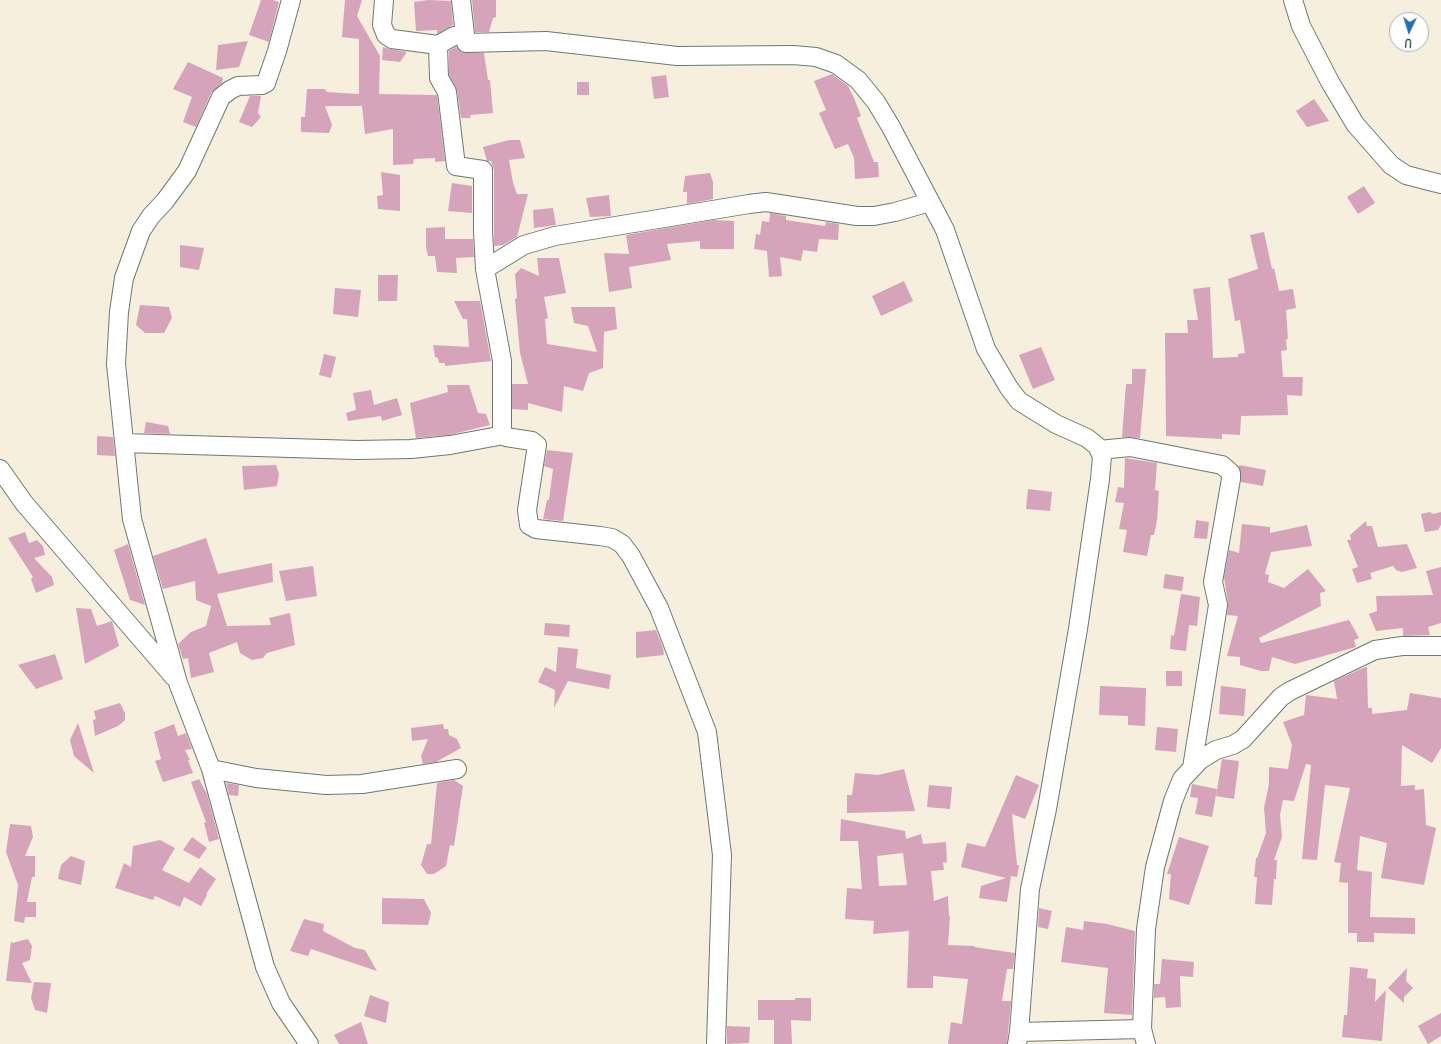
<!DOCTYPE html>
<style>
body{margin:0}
#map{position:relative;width:1441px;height:1044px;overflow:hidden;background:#f6efde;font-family:Delius,sans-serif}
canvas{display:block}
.north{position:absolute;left:1389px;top:12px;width:40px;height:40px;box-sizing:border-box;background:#fff;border:1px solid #a5b1ae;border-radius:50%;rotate:184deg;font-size:11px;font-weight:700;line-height:16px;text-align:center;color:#1f3d34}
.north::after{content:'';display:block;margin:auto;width:14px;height:18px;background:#1f6fb2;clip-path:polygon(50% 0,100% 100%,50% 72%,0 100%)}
</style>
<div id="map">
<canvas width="1441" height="1044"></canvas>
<div class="north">U</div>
</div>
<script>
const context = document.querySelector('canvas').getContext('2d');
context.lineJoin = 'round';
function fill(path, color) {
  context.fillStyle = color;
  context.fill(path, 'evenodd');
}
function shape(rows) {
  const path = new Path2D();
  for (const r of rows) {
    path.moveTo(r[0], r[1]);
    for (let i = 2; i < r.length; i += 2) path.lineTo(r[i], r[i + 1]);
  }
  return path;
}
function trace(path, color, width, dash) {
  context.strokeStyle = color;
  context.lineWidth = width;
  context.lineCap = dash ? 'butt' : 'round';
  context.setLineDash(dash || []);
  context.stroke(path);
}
const building = shape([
 [261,0,273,0,279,2,269,42,249,35],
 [345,0,362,0,357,16,380,56,379,94,437,95,445,161,435,162,435,158,414,159,413,164,393,165,393,129,365,134,362,106,325,106,332,125,329,133,301,132,301,117,305,117,307,89,325,89,327,92,359,94,359,39,342,37],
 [428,0,451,1,453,25,437,34,437,30,416,31,414,2],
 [472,0,496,0,496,17,493,18,489,32,475,32],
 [248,41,239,67,216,70,218,45],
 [383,47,391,49,407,52,400,62,382,60],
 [456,47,462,52,484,53,488,80,490,80,493,113,470,115,471,118,461,118,457,90,449,75,449,51],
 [188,62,223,78,222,83,211,93,196,127,183,122,192,97,173,89],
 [832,74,848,86,854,98,861,116,857,118,874,162,878,162,879,177,855,179,854,158,848,144,835,149,819,113,826,110,814,81],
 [666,75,669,97,654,99,651,77],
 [577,82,589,82,589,95,577,95],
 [250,96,261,96,258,113,261,117,252,127,239,122],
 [1314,99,1329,121,1307,127,1296,111],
 [509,140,520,140,525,158,509,160,513,183,517,194,528,194,517,237,503,245,494,246,494,170,491,161,487,161,483,147],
 [381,172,400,175,400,211,378,209,377,196,383,195],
 [710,173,713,182,713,199,687,204,687,192,683,192,685,176],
 [452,183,472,186,472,213,448,211],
 [1364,186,1375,203,1358,214,1347,197],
 [609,195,611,216,590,217,586,198],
 [553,208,556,225,534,228,533,210],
 [770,213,786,216,786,220,825,226,826,222,839,224,838,240,819,239,817,252,803,250,801,261,780,257,782,276,769,277,767,251,754,249,756,234,760,235,762,221,769,222],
 [714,220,734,221,734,249,700,249,700,241,667,244,671,260,629,267,632,288,609,292,604,253,629,254,626,235],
 [445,227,445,239,473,239,474,257,456,258,457,273,437,272,435,256,428,256,426,247,426,228],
 [1264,232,1272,269,1274,268,1279,291,1293,289,1296,308,1286,310,1288,339,1286,339,1287,350,1281,351,1283,377,1303,377,1302,396,1287,395,1288,415,1241,416,1240,435,1222,434,1222,439,1166,436,1165,333,1188,333,1187,320,1198,320,1193,289,1210,287,1213,358,1238,357,1238,354,1245,353,1240,320,1235,321,1228,279,1258,269,1250,235],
 [180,245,204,248,199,270,180,267],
 [537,258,559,258,566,293,544,297,548,318,545,319,547,344,597,352,588,326,574,323,571,307,615,307,617,329,604,332,603,368,589,373,583,391,564,386,562,412,528,403,528,410,512,409,512,384,528,384,520,353,515,299,517,298,515,274,521,268,539,276],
 [378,275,398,275,397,301,378,301],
 [904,281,913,301,881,316,872,296],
 [335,288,361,290,358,317,333,314],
 [454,301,480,301,491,361,445,366,445,363,439,363,438,358,435,357,433,345,469,347,467,319,463,319],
 [140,305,169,307,172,318,164,333,145,333,136,325],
 [1041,347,1055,380,1033,389,1019,355],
 [324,354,336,357,331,378,319,375],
 [1132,369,1146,369,1140,438,1122,437,1126,384,1132,384],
 [447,385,469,385,478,413,486,414,490,425,449,435,416,438,410,403,448,392],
 [371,390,374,405,397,398,402,415,382,421,381,416,348,421,346,413,356,410,353,393],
 [146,422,168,426,170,434,144,433],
 [97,436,113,437,115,456,97,455],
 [547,450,573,453,563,521,543,519,547,500,549,500,553,469,544,466],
 [1125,458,1157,463,1155,490,1159,491,1157,520,1154,535,1151,535,1147,556,1123,552,1127,530,1119,529,1124,503,1115,502,1118,487,1124,488],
 [276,465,279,474,277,486,244,490,242,466],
 [1239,465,1266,470,1263,486,1241,482,1241,473],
 [1028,489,1052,492,1050,511,1026,509],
 [1430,512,1433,514,1441,512,1441,525,1438,530,1425,532,1421,514],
 [1196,520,1209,522,1207,539,1194,538],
 [1366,521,1367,526,1372,526,1378,547,1407,544,1417,568,1402,572,1396,570,1393,566,1370,573,1372,579,1357,583,1352,569,1358,567,1347,540,1351,540,1350,535],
 [1242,524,1270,527,1270,533,1307,525,1312,546,1271,552,1265,574,1269,575,1268,582,1284,588,1308,569,1326,591,1320,593,1321,606,1259,638,1261,643,1349,620,1359,638,1354,640,1356,647,1295,664,1272,657,1269,671,1261,671,1240,665,1240,657,1227,656,1238,616,1227,615,1228,603,1224,577,1229,550,1239,553],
 [25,532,29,543,37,540,43,546,45,555,34,558,52,577,54,585,36,593,31,579,33,577,8,538],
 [206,538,218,574,272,563,273,582,217,594,227,626,271,625,269,618,290,613,295,645,267,653,263,658,252,660,240,653,237,642,209,653,214,672,191,678,188,658,183,659,178,644,191,632,206,626,211,606,196,600,195,581,163,589,153,556],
 [128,544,145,605,130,600,114,550],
 [313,566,317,596,286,601,279,571],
 [1441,567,1441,623,1428,627,1430,635,1403,636,1403,628,1376,631,1369,614,1377,611,1376,596,1433,595,1426,571],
 [1165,574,1184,577,1182,591,1163,588],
 [1181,594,1200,597,1197,626,1189,625,1186,651,1170,649,1171,635,1174,636],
 [76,608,91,609,97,626,112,621,119,646,85,664],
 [545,623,570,625,569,637,544,635],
 [656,630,663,648,664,655,636,658,636,632],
 [558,647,578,649,576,668,611,675,609,689,568,681,554,708,555,690,538,682,545,667,556,672],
 [55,654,63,679,36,689,18,665],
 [1367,667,1368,708,1372,708,1372,714,1407,710,1410,693,1441,698,1441,748,1432,763,1402,745,1401,786,1415,785,1415,790,1424,789,1426,825,1436,828,1424,885,1381,878,1387,843,1360,836,1357,870,1372,872,1370,917,1415,918,1415,934,1374,933,1374,942,1357,942,1357,933,1348,933,1348,883,1339,882,1341,863,1334,862,1350,788,1325,785,1317,860,1302,859,1311,765,1306,764,1294,801,1283,800,1280,815,1282,837,1274,860,1277,860,1276,879,1274,879,1272,905,1255,904,1257,877,1254,877,1256,858,1257,858,1266,833,1264,808,1269,784,1269,767,1288,769,1292,745,1283,722,1304,715,1306,695,1337,699,1334,681,1363,668],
 [1166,671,1182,671,1182,686,1166,686],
 [1100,686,1146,688,1145,726,1128,725,1128,716,1099,715],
 [1221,686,1246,689,1244,716,1219,714],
 [120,703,125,713,125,720,118,726,95,736,93,720,96,719,94,711],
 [78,723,94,773,74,756,70,740],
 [174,724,178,736,186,733,192,749,185,750,190,760,188,760,193,773,163,782,155,761,161,759,154,732],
 [443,724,444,729,448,729,449,735,457,739,461,748,436,762,423,764,421,756,428,739,412,741,411,728],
 [1157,727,1178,729,1176,752,1155,750],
 [1222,759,1239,761,1234,799,1216,796],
 [904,769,915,811,847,813,847,795,852,795,855,773,878,775],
 [1016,775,1039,785,1025,819,1012,814,1017,865,1019,865,1017,877,1011,876,1007,902,979,898,981,886,1006,878,961,867,967,843,985,847],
 [199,779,207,794,219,839,209,842,204,823,206,822,191,782],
 [454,780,463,786,454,846,450,845,446,866,434,874,427,874,421,865,427,844,431,844,437,783],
 [226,783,239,785,238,796,229,795],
 [1192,784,1217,789,1212,817,1195,814,1198,798,1190,797],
 [929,785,952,787,950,809,927,807],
 [841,819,905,831,906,839,921,834,923,844,946,842,947,863,943,862,944,870,931,871,934,901,948,896,949,916,950,916,948,945,975,946,974,947,1015,953,1013,969,1007,969,1002,1001,1011,1001,1007,1044,948,1044,951,1022,962,1024,968,979,933,976,933,988,907,988,909,931,873,934,874,921,845,919,847,888,862,889,858,841,840,841],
 [903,853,907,885,879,886,877,856],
 [10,824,31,826,33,837,25,856,35,856,35,877,32,877,27,902,36,902,36,917,25,917,24,923,14,921,18,885,6,852],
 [192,837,207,848,199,859,183,850],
 [1179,837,1209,846,1189,905,1169,899,1171,874,1167,874],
 [160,840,175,848,162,870,189,883,200,867,216,879,206,894,207,895,201,906,184,897,180,907,155,896,153,900,115,888,124,863,131,867,133,846],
 [71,856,85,861,81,885,58,879,61,865],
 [382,898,424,899,431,913,428,925,382,924],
 [1039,908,1052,911,1048,929,1038,927],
 [304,919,324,924,323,931,355,948,365,950,377,971,311,949,308,956,290,951],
 [1084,921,1107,924,1135,931,1132,1015,1104,1013,1108,968,1061,962,1066,927,1083,930],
 [28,939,32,946,30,960,22,963,32,983,6,981,11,941,12,943],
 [1162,959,1194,962,1193,977,1180,976,1181,1007,1166,1008,1165,997,1154,998,1154,984,1160,984],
 [1350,967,1368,969,1367,978,1376,979,1375,1002,1386,990,1382,1041,1342,1037,1344,1015,1347,1015],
 [1407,968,1406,981,1413,988,1404,997,1404,1003,1388,988],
 [34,982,51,983,47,1013,35,1010,31,998],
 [370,995,389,1002,386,1023,364,1016],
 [795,998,811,998,811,1021,791,1020,792,1044,774,1044,774,1020,758,1020,758,1000,795,1000],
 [1441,1013,1441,1036,1428,1044,1418,1026],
 [361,1022,368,1044,339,1044,334,1035],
 [727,1026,750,1027,749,1043,727,1044]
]);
const minor = shape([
 [291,0,277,51,266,83,262,85,238,86,230,90,221,97,187,171,165,201,151,216,141,231,124,278,119,312,116,364,132,519,178,683,211,769,265,967,281,1003,309,1044],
 [384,0,382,25,386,35,392,39,438,45,454,36,465,34],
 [461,0,466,43,546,41,677,56,793,55,816,57,836,64,858,80,876,102,891,127,945,230,986,349,1009,388,1019,401,1056,424,1087,438,1097,446,1102,456,1100,479,1078,629,1047,809,1030,889,1019,1032],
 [1293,0,1301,26,1330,82,1355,124,1391,165,1406,175,1441,184],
 [438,45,439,78,447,92,456,166,483,170,483,231,485,269],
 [124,443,357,450,411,449,450,445,504,435],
 [1099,450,1130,447,1222,465,1231,473,1231,479,1213,582,1218,605,1192,768],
 [0,469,24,503,174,677],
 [211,769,256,778,326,785,362,784,457,769],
 [716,1044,722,855,707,732,659,608,631,556,622,544,612,538,600,536,536,529,529,525,527,510,537,445,532,441,506,437,502,432,502,361,485,269,524,245,555,236,749,204,766,202,857,216,874,216,895,212,930,202],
 [1017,1044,1019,1032,1142,1029],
 [1146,1044,1142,1029,1146,929,1155,867,1173,801,1182,779,1200,760,1216,750,1233,745,1243,739,1281,697,1290,691,1375,650,1402,646,1441,646]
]);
fill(building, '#d5a4ba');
trace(minor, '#6a7b70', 20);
trace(minor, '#fff', 18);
</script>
